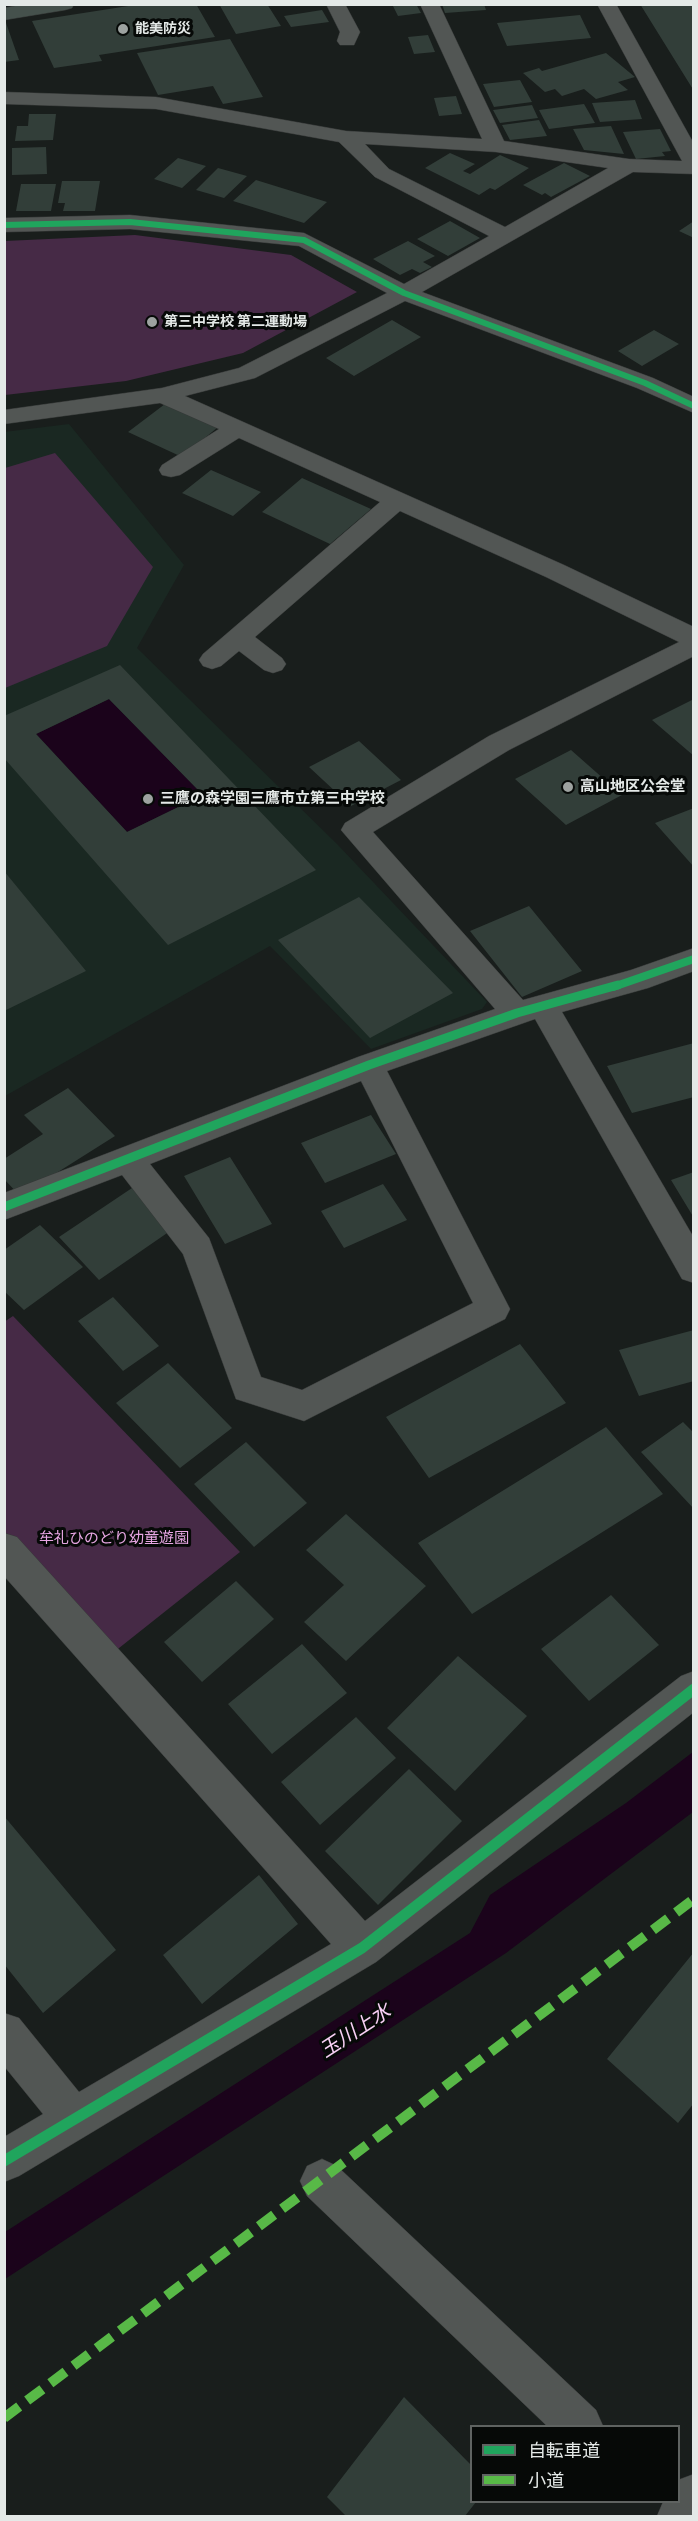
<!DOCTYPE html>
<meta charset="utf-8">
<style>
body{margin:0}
#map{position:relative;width:698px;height:2521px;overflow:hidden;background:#191e1c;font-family:Poppins,"Noto Sans JP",sans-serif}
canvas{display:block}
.frame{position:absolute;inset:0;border:6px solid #e4e9e7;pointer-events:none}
.legend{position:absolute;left:470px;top:2425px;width:210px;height:78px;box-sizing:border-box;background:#060907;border:2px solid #5f6361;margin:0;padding:8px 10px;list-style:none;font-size:18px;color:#e4e9e7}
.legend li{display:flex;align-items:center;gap:12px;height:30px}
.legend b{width:30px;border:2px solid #5f6361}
</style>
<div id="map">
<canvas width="698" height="2521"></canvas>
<div class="frame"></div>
<ul class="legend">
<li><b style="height:8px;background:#20a55d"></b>自転車道</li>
<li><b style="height:8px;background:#58b947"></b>小道</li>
</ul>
</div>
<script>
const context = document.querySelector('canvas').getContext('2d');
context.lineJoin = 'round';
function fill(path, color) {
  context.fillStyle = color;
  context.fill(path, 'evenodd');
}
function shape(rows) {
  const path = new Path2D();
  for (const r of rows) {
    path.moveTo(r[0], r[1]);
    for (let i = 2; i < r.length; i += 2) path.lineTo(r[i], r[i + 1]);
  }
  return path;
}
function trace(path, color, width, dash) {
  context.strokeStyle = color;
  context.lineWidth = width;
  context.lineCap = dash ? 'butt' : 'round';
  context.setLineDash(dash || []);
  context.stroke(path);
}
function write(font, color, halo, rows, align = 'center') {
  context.font = font + ' Poppins,"Noto Sans JP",sans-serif';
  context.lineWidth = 6;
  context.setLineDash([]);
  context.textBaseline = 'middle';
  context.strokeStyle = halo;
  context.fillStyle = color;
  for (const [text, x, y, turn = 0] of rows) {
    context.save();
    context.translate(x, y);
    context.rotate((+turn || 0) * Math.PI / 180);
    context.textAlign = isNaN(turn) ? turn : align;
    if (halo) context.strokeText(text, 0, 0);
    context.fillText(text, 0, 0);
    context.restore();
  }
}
const built = shape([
 [69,424,184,565,137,648,337,844,487,1002,482,1009,371,1049,270,946,5,1096,4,432]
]);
const green = shape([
 [135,235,291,255,357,292,243,353,126,381,5,395,5,241],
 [55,453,153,567,107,646,5,688,5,468],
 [13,1316,240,1552,109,1656,5,1540,4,1322]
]);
const water = shape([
 [109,699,203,795,127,832,36,734],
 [693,1752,693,1812,506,1953,5,2279,5,2232,470,1933,490,1895,626,1803]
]);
const building = shape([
 [141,4,196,4,215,37,99,55,102,61,54,68,32,21],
 [219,4,267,4,281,26,236,34],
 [392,4,416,4,421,13,398,16],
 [442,4,484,4,486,10,445,13],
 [640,4,694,4,694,91],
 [322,10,329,22,291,27,284,16],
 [580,15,591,38,507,46,497,23],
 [4,20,5,20,19,60,4,62],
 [428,35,435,52,414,54,408,37],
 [230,39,263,97,223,104,213,86,158,95,137,53],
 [606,53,635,77,618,82,628,90,596,99,584,89,562,96,555,89,545,92,523,73,539,68,542,71],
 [520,80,532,102,494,107,483,84],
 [456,96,462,114,439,116,434,98],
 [635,100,642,119,600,122,592,103],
 [584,104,595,123,549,129,539,110],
 [532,105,538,118,500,123,493,110],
 [29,114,56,114,53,140,15,141,17,126,28,126],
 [539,120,547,136,510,140,502,125],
 [611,126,624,154,584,150,573,129],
 [660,129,671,151,662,152,665,156,636,159,623,132],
 [46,147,47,174,12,175,12,148],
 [450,153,475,164,463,171,470,174,500,155,529,168,495,190,490,188,479,195,425,168],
 [178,158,206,166,182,188,154,179],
 [564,163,590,176,551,197,545,193,542,195,523,185],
 [218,168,247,176,224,198,196,190],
 [256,180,327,202,304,223,233,201],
 [62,181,100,181,95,211,63,211,65,203,58,203],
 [21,184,56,184,51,211,16,211],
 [450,221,480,238,448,256,417,239],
 [694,221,694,238,679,231],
 [408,241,435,256,423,262,432,267,420,273,412,269,400,275,373,259],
 [392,320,421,337,354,376,326,358],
 [654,330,679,344,642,366,618,351],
 [165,404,218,427,182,457,128,432],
 [211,470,261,492,233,516,182,493],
 [302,478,371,509,330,544,262,512],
 [120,665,316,870,168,945,4,758,4,716],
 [109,699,203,795,127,832,36,734],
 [694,699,694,756,652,720],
 [359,741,401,780,351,806,309,767],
 [571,750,622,795,566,825,515,779],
 [694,808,694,867,655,823],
 [4,871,86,971,4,1011],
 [359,897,453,993,370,1038,278,940],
 [529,906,582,971,522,997,470,931],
 [694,1043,694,1097,632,1113,607,1066],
 [68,1088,115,1136,20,1196,4,1179,4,1159,43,1134,24,1115],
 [371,1115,396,1154,325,1183,301,1143],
 [230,1157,272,1224,225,1244,184,1176],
 [694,1172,694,1218,671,1180],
 [383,1184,407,1220,344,1248,321,1211],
 [132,1188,173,1229,99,1280,59,1237],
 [40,1225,83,1267,24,1310,4,1291,4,1250],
 [113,1297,159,1346,123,1371,78,1321],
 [694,1330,694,1381,639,1396,619,1350],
 [520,1344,566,1403,429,1478,386,1417],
 [168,1363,232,1428,180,1468,116,1403],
 [683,1422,694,1433,694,1509,641,1452],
 [606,1427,663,1494,472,1614,418,1543],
 [246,1442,307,1503,254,1547,194,1484],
 [346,1514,426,1586,346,1661,304,1622,344,1585,306,1550],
 [236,1581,274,1619,202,1682,164,1642],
 [611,1595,659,1645,589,1701,541,1649],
 [302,1644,347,1693,272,1754,228,1704],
 [458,1656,527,1716,455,1791,387,1728],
 [356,1717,396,1758,320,1825,281,1782],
 [409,1769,462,1821,378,1905,325,1851],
 [4,1816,116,1950,43,2013,4,1964],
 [259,1875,298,1924,202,2004,163,1955],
 [694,1952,694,2103,678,2123,607,2059],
 [404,2397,472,2466,472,2502,476,2502,465,2516,346,2516,327,2497]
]);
const minor = shape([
 [326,4,345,4,360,32,354,45,340,45,337,41,340,32,326,4],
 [420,4,439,4,504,141,629,159,682,161,597,4,616,4,694,144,694,174,633,172,422,292,653,378,694,397,694,413,637,388,405,301,255,378,185,396,564,565,694,627,694,656,509,750,373,832,523,1000,631,970,694,948,694,971,648,988,562,1012,694,1238,694,1283,682,1279,535,1019,387,1071,510,1309,505,1319,304,1421,236,1399,183,1254,122,1175,4,1220,4,1193,358,1057,495,1009,341,830,345,823,489,736,679,642,546,577,400,511,255,637,282,658,286,664,282,670,273,673,264,670,239,651,221,666,212,669,203,666,199,660,203,654,380,502,239,438,180,475,171,477,162,475,159,470,162,465,219,429,160,403,4,424,4,410,162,388,239,368,387,293,299,246,130,229,4,232,4,218,130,215,304,233,404,284,489,236,375,177,339,142,156,109,4,104,4,92,156,97,346,131,482,139,420,4],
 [365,144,496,152,608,168,505,227,389,169,365,144],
 [361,1081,473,1303,302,1390,261,1377,209,1238,150,1164,361,1081],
 [4,1533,17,1537,365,1921,681,1676,694,1671,694,1712,376,1962,19,2176,4,2182,4,2137,43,2114,4,2066,4,2013,19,2018,79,2092,331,1944,4,1576,4,1533],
 [322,2159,337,2166,596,2410,603,2426,547,2426,307,2196,300,2181,307,2166,322,2159],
 [694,2474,694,2516,657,2516,663,2502,678,2502,678,2480,694,2474]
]);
const major = shape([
 [26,4,74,4,72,8,65,10,4,20,4,8,26,4]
]);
const quiet = shape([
 [4,2418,694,1899]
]);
const cyclewayFar3 = shape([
 [4,225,130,222,304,240,404,293,645,383,694,406]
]);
const cyclewayFar2 = shape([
 [613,987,694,959]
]);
const cyclewayFar1 = shape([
 [4,1207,369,1065,517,1013,618,985]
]);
const cycleway = shape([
 [4,2161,362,1948,694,1689]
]);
const markers = [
 [123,29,6,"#9da2a0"],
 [152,322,6,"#9da2a0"],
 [568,787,6,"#9da2a0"],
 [148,799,6,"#9da2a0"]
];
const farPoinames = [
 ["能美防災",135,29],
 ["第三中学校 第二運動場",164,322]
];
const poiNames = [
 ["高山地区公会堂",580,787],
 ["三鷹の森学園三鷹市立第三中学校",160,799]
];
const parkNames = [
 ["牟礼ひのどり幼童遊園",114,1539]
];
const nearWaternames = [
 ["玉川上水",356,2032,-33]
];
fill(built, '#1a2822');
fill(green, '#462a46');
fill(water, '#1b031b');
fill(building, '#323e39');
trace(minor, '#353837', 1);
trace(major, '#353837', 1);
fill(minor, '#525654');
fill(major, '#45514c');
trace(quiet, '#58b947', 10, [19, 10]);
trace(cyclewayFar3, '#20a55d', 6);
trace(cyclewayFar2, '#20a55d', 8);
trace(cyclewayFar1, '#20a55d', 9);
trace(cycleway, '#20a55d', 11);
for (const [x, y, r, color] of markers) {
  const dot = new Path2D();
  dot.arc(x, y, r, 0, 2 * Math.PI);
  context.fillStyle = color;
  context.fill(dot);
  trace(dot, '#060907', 2);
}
write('bold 14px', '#e4e9e7', '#060907', farPoinames, 'left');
write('bold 15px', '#e4e9e7', '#060907', poiNames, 'left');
write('15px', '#e7a6e3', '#060907', parkNames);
write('italic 20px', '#f8d0f5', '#060907', nearWaternames);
</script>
